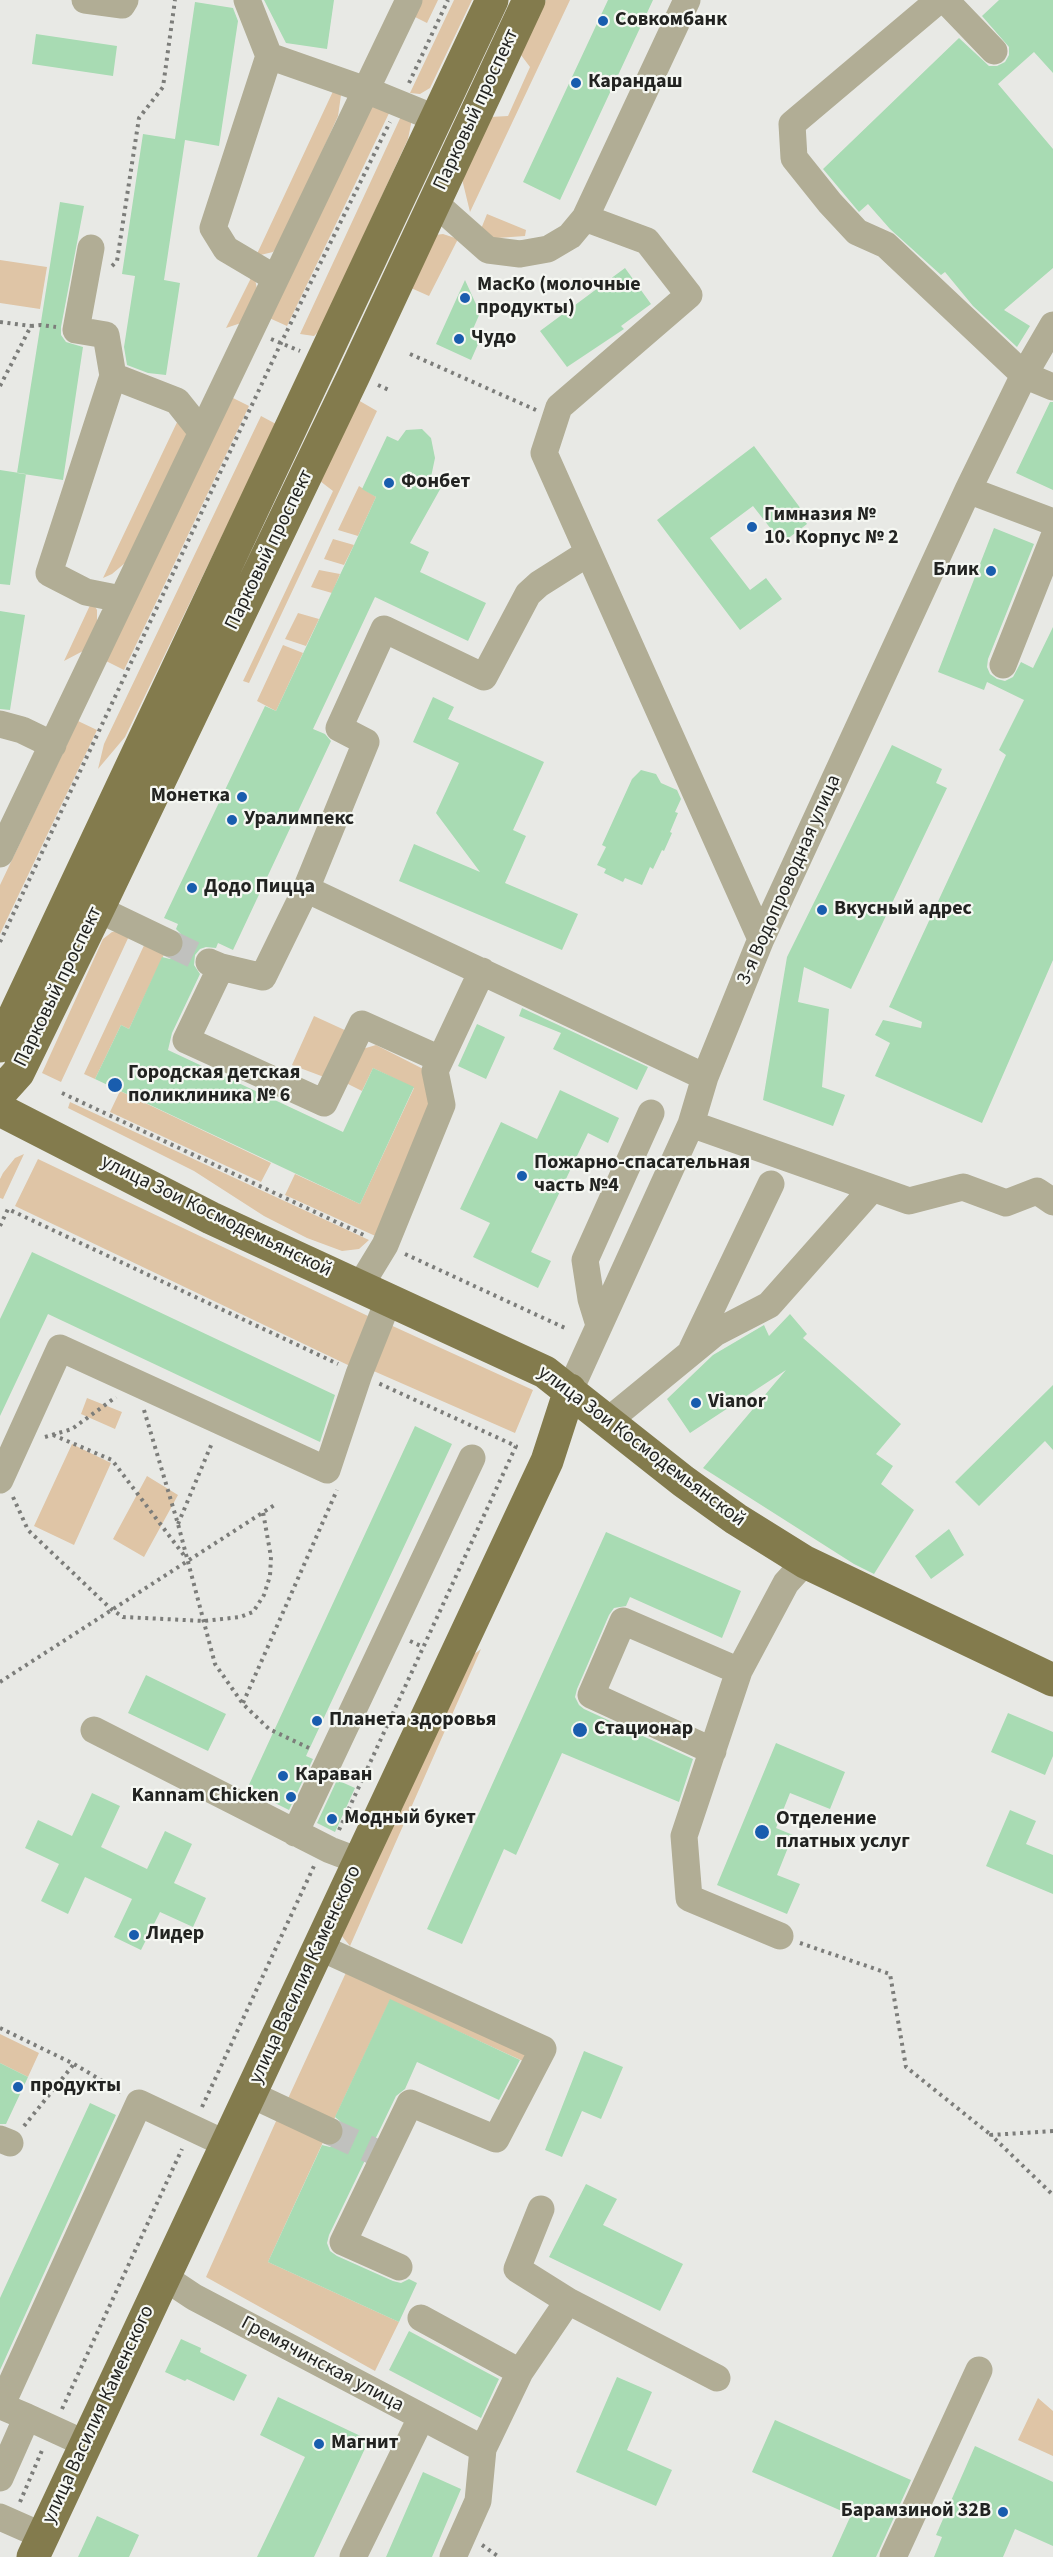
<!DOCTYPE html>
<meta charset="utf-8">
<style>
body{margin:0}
canvas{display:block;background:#e8e9e5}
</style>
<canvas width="1053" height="2557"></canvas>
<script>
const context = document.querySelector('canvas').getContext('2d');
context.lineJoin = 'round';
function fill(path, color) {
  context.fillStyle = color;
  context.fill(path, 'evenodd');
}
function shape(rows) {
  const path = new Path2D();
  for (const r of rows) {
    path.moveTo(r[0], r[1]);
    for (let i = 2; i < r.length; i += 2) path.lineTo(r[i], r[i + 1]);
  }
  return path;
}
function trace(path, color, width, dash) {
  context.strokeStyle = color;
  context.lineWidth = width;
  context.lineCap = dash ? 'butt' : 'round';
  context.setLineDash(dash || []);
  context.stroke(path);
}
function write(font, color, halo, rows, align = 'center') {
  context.font = font + ' "Source Sans 3",sans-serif';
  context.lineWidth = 4.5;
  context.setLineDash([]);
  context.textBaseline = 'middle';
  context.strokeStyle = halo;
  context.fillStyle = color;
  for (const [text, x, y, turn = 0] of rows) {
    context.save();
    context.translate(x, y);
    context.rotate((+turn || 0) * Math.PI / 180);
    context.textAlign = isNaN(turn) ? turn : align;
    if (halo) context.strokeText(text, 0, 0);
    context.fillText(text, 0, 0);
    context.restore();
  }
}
const green = shape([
 [418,0,438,0,427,23,411,15],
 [454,0,472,0,430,88,420,94,410,93],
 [546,0,570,0,470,212,462,179,490,117,508,116,530,67,521,55],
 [335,87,341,95,338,116,282,241,273,252,256,256],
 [372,100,391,109,287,326,267,317],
 [403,112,411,120,411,124,408,139,320,330,314,336,300,334],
 [487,214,526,230,525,236,483,239,479,234],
 [443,234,458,239,429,296,411,288,435,235],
 [0,260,47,267,40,309,0,303],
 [252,276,255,279,257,289,241,323,226,328],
 [231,397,249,406,124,670,106,661],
 [358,400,377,411,249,683,243,681,333,491,320,481],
 [180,416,186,430,186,438,125,563,112,574,103,578],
 [261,416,276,424,125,737,98,769,104,744],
 [359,486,376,497,358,536,338,530],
 [333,539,354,545,344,565,324,559],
 [319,570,340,574,332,593,311,587],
 [92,601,97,610,97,625,83,651,64,661],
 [298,613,319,619,306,646,285,639],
 [283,645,303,653,276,711,257,701],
 [78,721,97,730,0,934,0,885],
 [119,931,130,934,61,1082,42,1073,103,939,112,932],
 [147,939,167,948,129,1029,121,1025,95,1079,84,1074],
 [314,1016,349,1032,324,1077,292,1065],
 [376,1045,433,1074,440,1106,382,1239,285,1195,295,1174,360,1204,414,1088,373,1068,362,1091,342,1081,359,1050],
 [120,1091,271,1163,261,1182,110,1112],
 [70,1102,369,1240,359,1249,342,1251,307,1238,264,1216,194,1171,68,1108],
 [24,1154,3,1199,0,1198,0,1179,3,1173,15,1158],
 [38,1159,368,1316,350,1366,15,1206],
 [386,1323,533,1390,515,1433,369,1369],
 [87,1398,122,1412,115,1429,81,1414],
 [72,1444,111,1463,74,1545,34,1526],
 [147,1476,178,1495,144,1557,113,1539],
 [481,1649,350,1946,341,1935,470,1657],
 [349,1966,529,2051,525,2062,390,2000,331,2126,285,2105],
 [0,2034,39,2053,28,2077,0,2063],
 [277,2119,324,2140,268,2262,399,2322,375,2371,206,2277],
 [1038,2398,1053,2411,1053,2456,1018,2440]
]);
const building = shape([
 [264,0,334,0,327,49,286,43],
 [608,0,653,0,560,200,523,182],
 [999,0,1053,0,1053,73,1034,52,998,84,1053,149,1053,268,1004,310,1030,326,1017,347,973,306,945,272,941,275,890,229,868,204,859,212,823,169,959,38,989,66,997,66,1005,62,1009,55,1009,47,982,16],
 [195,2,233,8,238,21,219,146,185,140,164,280,180,283,166,375,148,373,127,365,124,347,135,276,122,274,143,134,175,139],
 [36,34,117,46,113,76,32,64],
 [60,202,84,206,61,327,61,335,66,342,83,347,63,480,17,473],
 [625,268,651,304,621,326,624,329,567,367,540,331],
 [465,280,480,313,473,329,483,333,471,360,436,344],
 [1050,402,1053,402,1053,490,1016,473],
 [422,429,431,438,435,458,431,477,443,484,410,543,429,552,420,572,486,603,468,641,375,597,313,729,325,734,331,741,233,950,218,943,216,948,206,947,200,949,195,955,194,965,200,974,172,1033,168,1050,343,1132,373,1068,414,1087,360,1204,95,1079,121,1025,129,1029,162,957,170,959,177,956,183,949,185,942,182,935,176,929,178,924,164,918,265,706,276,711,354,545,376,497,362,489,387,436,398,441,406,430],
 [754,446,804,513,801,515,807,524,782,543,753,506,710,538,750,590,766,578,782,599,740,630,657,520],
 [0,470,26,474,10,585,0,584],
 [994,528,1034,544,988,659,987,667,990,674,997,679,1005,681,1013,677,1021,662,1033,668,1053,627,1053,960,982,1123,875,1076,890,1043,875,1035,883,1020,921,1028,922,1022,889,1007,1006,755,999,750,1024,700,987,682,984,690,938,672],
 [0,611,25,615,10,710,0,709],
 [433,697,454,707,448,719,544,762,513,830,526,836,505,883,578,914,562,950,399,881,414,844,480,872,436,813,459,763,413,742],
 [892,745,942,769,936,783,947,788,851,989,804,967,798,1002,829,1009,822,1087,845,1095,833,1126,763,1100,787,957],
 [641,770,656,774,661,783,677,790,681,799,675,812,678,813,670,832,672,833,664,851,662,850,653,869,650,867,642,885,625,878,623,882,604,873,606,869,597,865,606,847,602,845,632,779],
 [522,1008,648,1067,637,1090,553,1049,561,1033,519,1016],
 [477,1024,505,1037,486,1079,458,1066],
 [560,1090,619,1118,608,1143,588,1133,531,1252,551,1261,538,1288,473,1257,490,1223,460,1209,501,1122,537,1139],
 [32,1252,335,1395,320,1442,48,1314,0,1416,0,1319],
 [790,1314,807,1334,803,1338,901,1424,876,1454,893,1466,881,1484,914,1510,874,1574,854,1564,703,1468,786,1370,690,1433,667,1399,713,1355,764,1325,769,1336],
 [1053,1385,1053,1450,1045,1441,979,1506,955,1482],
 [415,1426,452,1444,306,1756,313,1759,289,1810,247,1789],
 [949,1529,964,1555,931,1579,915,1556],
 [606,1532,741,1591,722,1638,630,1597,626,1606,614,1608,609,1615,577,1689,575,1697,579,1705,584,1709,693,1759,679,1802,562,1753,516,1855,504,1849,462,1944,427,1929],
 [146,1675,226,1714,208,1751,128,1713],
 [1008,1713,1053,1732,1053,1756,1045,1775,991,1752],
 [776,1743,845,1772,830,1809,790,1793,776,1828,793,1835,777,1875,800,1884,787,1914,717,1885],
 [337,1780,355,1788,335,1832,317,1823],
 [92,1793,120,1806,101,1847,147,1869,165,1831,192,1844,174,1883,206,1898,193,1927,160,1912,141,1950,114,1937,132,1899,85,1877,68,1914,41,1901,59,1864,25,1848,38,1820,72,1836],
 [1010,1810,1036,1821,1026,1844,1053,1855,1053,1894,986,1866],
 [390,1999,520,2060,499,2100,417,2062,405,2089,396,2096,329,2235,327,2243,330,2251,337,2256,393,2281,401,2283,409,2279,417,2283,399,2322,268,2262,322,2145,330,2147,337,2144,343,2137,345,2130,342,2123,335,2117],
 [584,2051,623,2067,601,2119,582,2111,562,2157,545,2150],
 [0,2063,28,2077,6,2124,0,2124],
 [90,2103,116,2115,0,2370,0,2298],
 [586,2184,617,2199,603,2225,683,2264,660,2311,549,2257],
 [409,2331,499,2379,481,2418,389,2370],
 [181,2339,201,2348,200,2352,247,2375,234,2401,187,2379,185,2381,165,2372],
 [617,2377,652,2392,627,2450,672,2470,656,2506,576,2472],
 [278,2397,369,2440,314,2557,257,2557,305,2457,260,2435],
 [775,2420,911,2480,876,2557,832,2557,851,2515,752,2472],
 [975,2446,1053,2482,1053,2546,1015,2529,1003,2557,934,2557,942,2537,936,2535],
 [423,2472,461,2489,432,2557,386,2557],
 [97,2516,139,2535,129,2557,78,2557]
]);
const minorTunnel = shape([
 [169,943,209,962],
 [329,2131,375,2152]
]);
const path = shape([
 [409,83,448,0],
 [112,266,117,261,139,118,163,87,175,0],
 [0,322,31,326],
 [271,339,300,351],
 [410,354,536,410],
 [378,385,391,391],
 [0,386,31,326,41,325,56,327],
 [0,942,281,343,390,122],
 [62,1093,366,1236],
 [0,1226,8,1209,338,1364],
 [405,1254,565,1328],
 [144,1410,178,1524,215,1664,243,1704,269,1729,311,1749],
 [53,1435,112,1460,186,1558],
 [45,1437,72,1429,116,1397],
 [13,1497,28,1530,111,1609,123,1617,204,1621,240,1617,253,1612,264,1595,270,1576,271,1557,263,1512],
 [178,1524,212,1443],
 [410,1641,423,1647],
 [0,1682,276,1504],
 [243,1703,337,1490],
 [339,1830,516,1446,378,1383],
 [800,1943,890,1974,906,2067,991,2135],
 [0,2028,74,2064,121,2092],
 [202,2107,314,1866],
 [24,2126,74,2064],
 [1053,2131,991,2135,1053,2195],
 [62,2409,182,2149],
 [20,2502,43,2448],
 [482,2545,499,2557]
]);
const minor = shape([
 [85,0,122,5,125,0],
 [247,0,269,56,366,90,437,119],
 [945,0,994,51],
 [269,56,213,228,226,249,275,278],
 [435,203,488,250,520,254,548,249,570,236,585,218,687,0],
 [585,218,647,241,689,295,559,407,544,453,761,939],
 [91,248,76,330,106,335,113,376],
 [1053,325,1024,375,1053,387],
 [968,490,1053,522],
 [121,599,86,592,49,573,113,376,177,401,201,431],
 [1003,665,1053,539],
 [0,724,22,730,53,745],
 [0,854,409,0],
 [306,889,366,742,339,728,384,629,484,677,528,594,539,584,588,553],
 [98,909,169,943],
 [209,962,221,967,263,977,306,889,705,1077],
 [221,967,186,1040,324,1103,362,1024,440,1059],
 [691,1124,909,1201,963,1187,1006,1203,1037,1191,1053,1202],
 [360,1286,385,1245,442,1105,435,1071,482,971],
 [599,1325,591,1299,585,1260,651,1113],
 [692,1349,771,1184],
 [570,1390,691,1124,705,1077,761,939,968,490,1024,375,886,245,857,232,830,203,794,158,792,124,939,0],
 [609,1420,715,1333,769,1305,871,1190],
 [0,1480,60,1348,327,1470,359,1374,389,1299],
 [94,1730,330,1850,359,1861],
 [713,1751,591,1695,623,1621,739,1671],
 [295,1833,472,1458],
 [780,1936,689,1898,684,1836,739,1671,786,1583,805,1562],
 [319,1947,543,2049,496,2139,410,2103,343,2242,399,2267],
 [250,2094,329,2131],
 [0,2139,10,2143],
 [541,2209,517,2269,568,2301],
 [164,2277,194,2297,483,2449],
 [421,2318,520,2372],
 [27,2417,86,2444],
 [0,2478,27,2417,1,2406,139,2103,226,2144],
 [0,2517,43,2536],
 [353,2557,421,2418],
 [453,2557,478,2501,483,2449,520,2372,568,2301,717,2378],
 [893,2557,979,2370]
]);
const major = shape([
 [0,1046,492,0],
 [0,1093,18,1073,98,909,354,375,529,0],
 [0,1110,211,1218,545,1372,683,1481,736,1519,805,1562,1053,1680],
 [33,2557,547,1461,570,1390]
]);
const markers = [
 [603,21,6,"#195dae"],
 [576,83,6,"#195dae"],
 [465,298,6,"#195dae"],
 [459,339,6,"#195dae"],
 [389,483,6,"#195dae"],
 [752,527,6,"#195dae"],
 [991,571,6,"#195dae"],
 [242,797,6,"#195dae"],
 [232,820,6,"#195dae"],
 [192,888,6,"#195dae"],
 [822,910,6,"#195dae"],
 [115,1085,8,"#195dae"],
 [522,1176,6,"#195dae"],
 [696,1403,6,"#195dae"],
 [317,1721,6,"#195dae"],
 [580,1730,8,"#195dae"],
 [283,1776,6,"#195dae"],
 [291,1797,6,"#195dae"],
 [332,1819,6,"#195dae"],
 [762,1832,8,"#195dae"],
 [134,1935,6,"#195dae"],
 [18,2087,6,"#195dae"],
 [319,2444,6,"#195dae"],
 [1003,2512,6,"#195dae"]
];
const poiNames = [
 ["Совкомбанк",615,21],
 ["Карандаш",588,83],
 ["МасКо (молочные",477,286],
 ["продукты)",477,309],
 ["Чудо",471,339],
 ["Фонбет",401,483],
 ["Гимназия №",764,516],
 ["10. Корпус № 2",764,539],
 ["Блик",979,571,"right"],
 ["Монетка",230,797,"right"],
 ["Уралимпекс",244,820],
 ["Додо Пицца",204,888],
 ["Вкусный адрес",834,910],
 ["Городская детская",128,1074],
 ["поликлиника № 6",128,1097],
 ["Пожарно-спасательная",534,1164],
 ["часть №4",534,1187],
 ["Vianor",708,1403],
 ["Планета здоровья",329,1721],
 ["Стационар",594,1730],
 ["Караван",295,1776],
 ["Kannam Chicken",279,1797,"right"],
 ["Модный букет",344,1819],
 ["Отделение",776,1820],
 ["платных услуг",776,1843],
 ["Лидер",146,1935],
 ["продукты",30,2087],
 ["Магнит",331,2444],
 ["Барамзиной 32В",991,2512,"right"]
];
const streetNames = [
 ["Парковый проспект",477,110,-65],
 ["Парковый проспект",270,550,-64],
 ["3-я Водопроводная улица",790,880,-66],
 ["Парковый проспект",59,987,-64],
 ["улица Зои Космодемьянской",216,1217,26],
 ["улица Зои Космодемьянской",641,1447,37],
 ["улица Василия Каменского",306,1975,-65],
 ["Гремячинская улица",322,2365,28],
 ["улица Василия Каменского",99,2415,-65]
];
fill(green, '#dfc5a6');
fill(building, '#a8dbb3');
trace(minorTunnel, '#c0c1be', 27, [27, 14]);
trace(path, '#7c7d7a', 4, [3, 4.5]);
trace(minor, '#b1ad95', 27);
trace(major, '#837b4d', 33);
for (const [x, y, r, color] of markers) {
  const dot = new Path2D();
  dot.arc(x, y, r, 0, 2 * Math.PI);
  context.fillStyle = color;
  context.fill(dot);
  trace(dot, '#f5f7f2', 2);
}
write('bold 20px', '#222321', '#f5f7f2', poiNames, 'left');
write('20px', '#222321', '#f5f7f2', streetNames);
</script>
